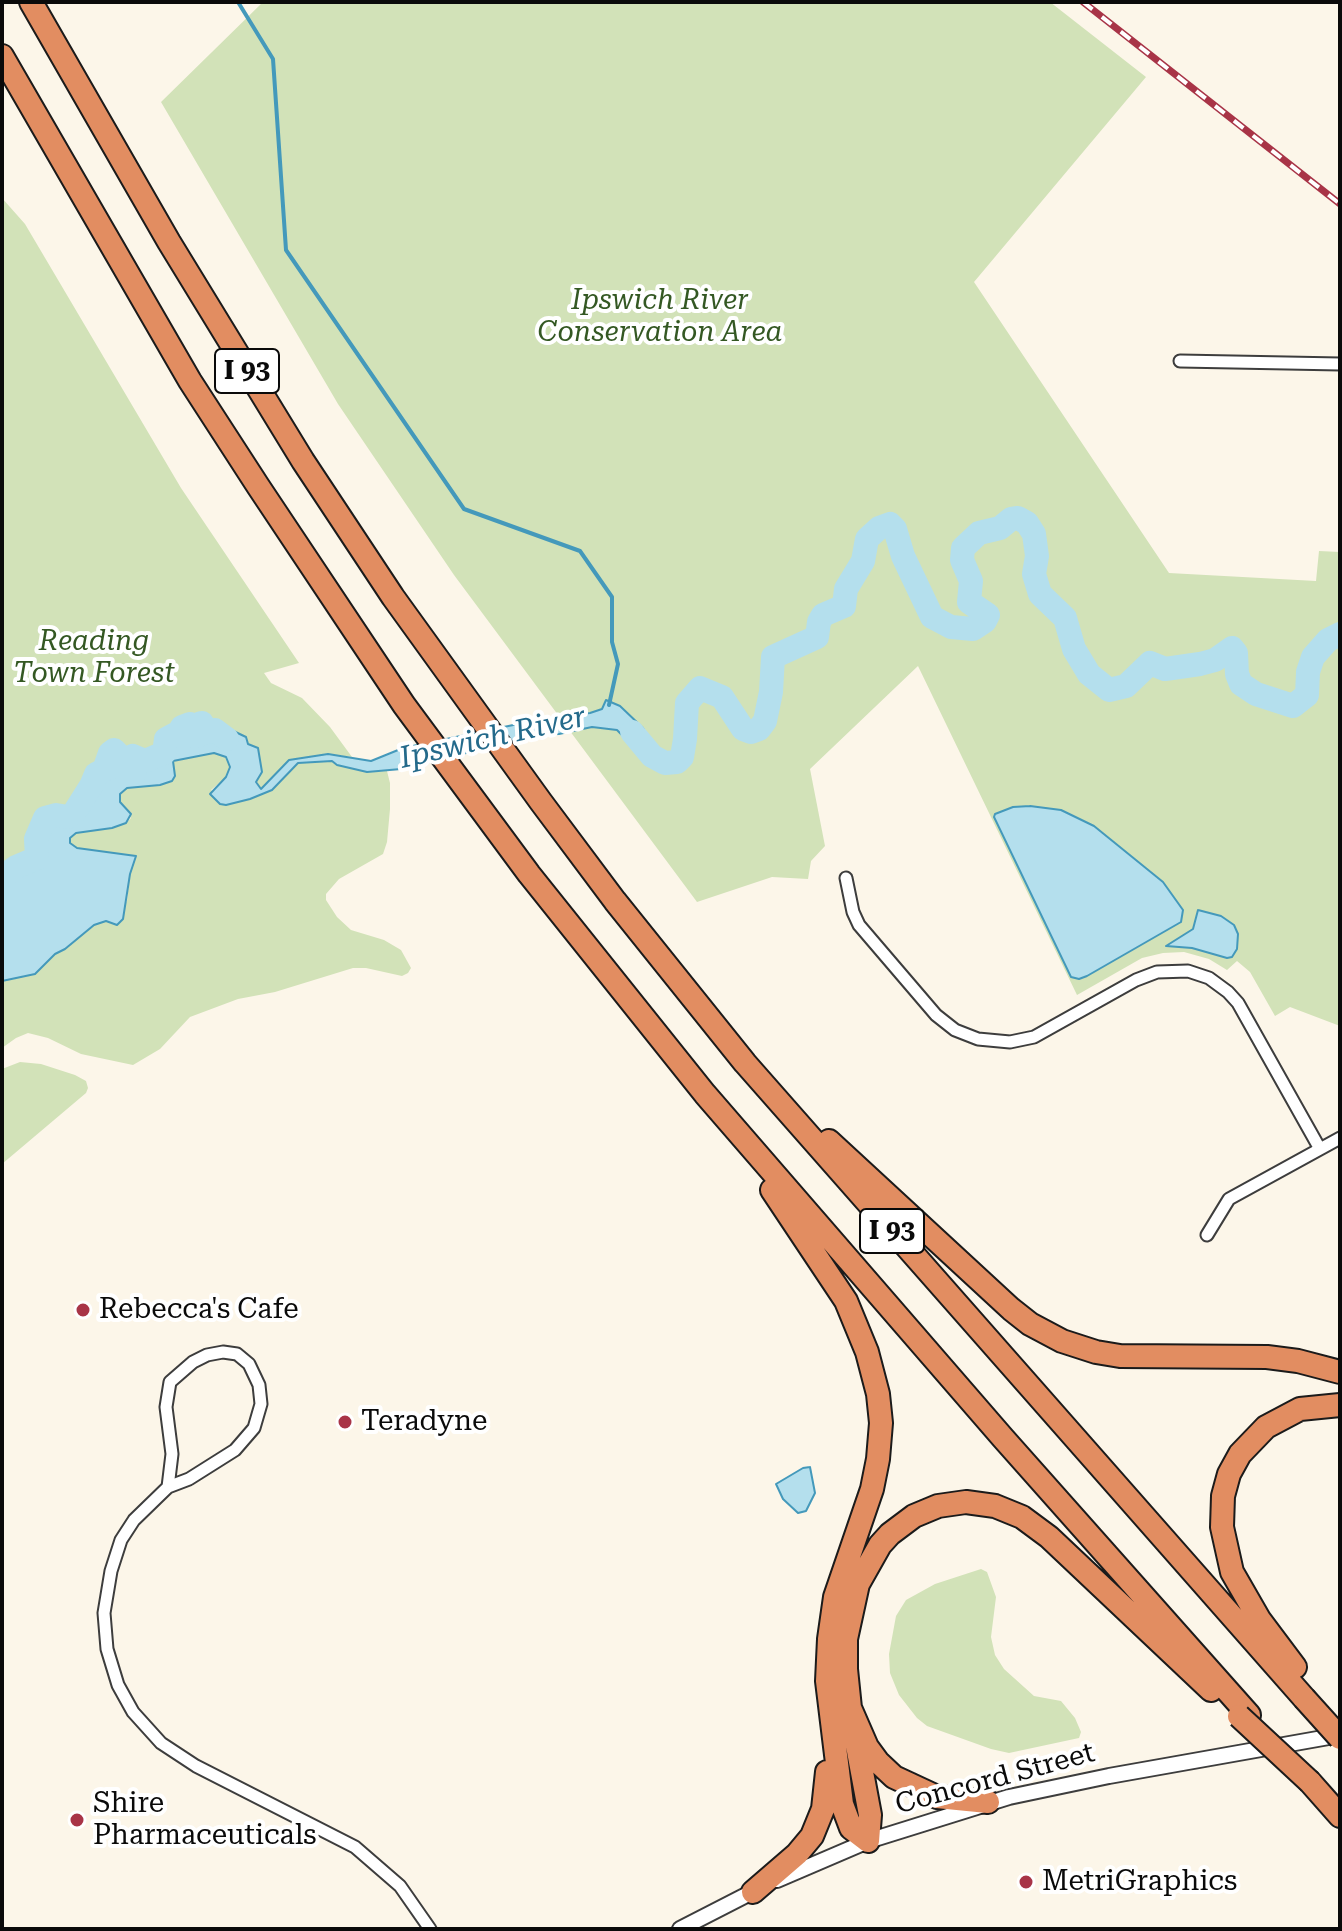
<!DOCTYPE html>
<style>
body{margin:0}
#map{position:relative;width:1342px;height:1931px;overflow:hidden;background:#fcf6e9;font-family:"Roboto Serif",serif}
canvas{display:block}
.frame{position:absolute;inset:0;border:4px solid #0a0a0a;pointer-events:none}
</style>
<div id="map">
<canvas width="1342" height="1931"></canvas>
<div class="frame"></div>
</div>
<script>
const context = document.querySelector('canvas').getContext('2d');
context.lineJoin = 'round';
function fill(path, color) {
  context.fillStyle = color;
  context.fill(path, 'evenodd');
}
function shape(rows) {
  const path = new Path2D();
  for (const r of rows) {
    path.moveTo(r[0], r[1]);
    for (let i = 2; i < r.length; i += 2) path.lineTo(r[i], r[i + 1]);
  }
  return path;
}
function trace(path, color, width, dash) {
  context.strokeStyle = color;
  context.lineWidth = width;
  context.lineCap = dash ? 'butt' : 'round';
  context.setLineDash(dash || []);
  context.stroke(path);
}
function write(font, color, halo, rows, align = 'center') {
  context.font = font + ' "Roboto Serif",serif';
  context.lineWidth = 8;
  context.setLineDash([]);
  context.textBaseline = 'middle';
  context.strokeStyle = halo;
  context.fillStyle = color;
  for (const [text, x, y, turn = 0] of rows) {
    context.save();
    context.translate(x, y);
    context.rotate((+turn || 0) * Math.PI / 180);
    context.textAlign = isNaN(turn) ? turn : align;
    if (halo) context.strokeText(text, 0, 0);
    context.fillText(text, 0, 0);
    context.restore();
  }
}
const green = shape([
 [263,2,1050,2,1146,77,974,282,1169,573,1316,581,1319,551,1340,552,1340,1026,1290,1007,1275,1016,1250,972,1237,961,1227,970,1209,959,1184,952,1163,953,1142,958,1077,995,918,666,810,769,825,846,811,861,808,879,772,877,697,902,454,575,338,404,161,102],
 [2,198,25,224,181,488,299,663,264,673,271,683,302,698,330,727,352,757,328,754,289,760,265,787,259,789,245,737,226,728,219,732,207,732,204,724,201,734,196,736,179,732,172,734,164,744,164,753,145,761,131,759,136,763,135,772,123,769,120,764,109,760,104,770,96,775,91,786,74,813,68,817,62,815,39,850,37,858,16,867,2,877],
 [214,753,226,757,230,767,226,777,211,790,226,805,250,799,268,791,297,763,332,761,337,765,367,772,387,771,390,783,390,809,387,842,383,854,339,879,326,894,326,900,337,917,351,930,384,940,401,950,411,968,408,973,402,976,366,968,353,968,275,992,238,999,190,1017,160,1049,133,1065,81,1054,48,1038,28,1033,16,1038,2,1048,2,981,35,974,55,954,65,949,94,925,106,921,127,901,130,873,135,856,77,848,70,843,70,838,76,833,112,828,126,823,131,818,119,801,120,794,126,788,160,785,175,776,172,761],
 [20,1062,41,1064,75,1075,86,1081,88,1088,86,1093,2,1164,2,1069],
 [981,1569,987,1572,996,1597,991,1637,995,1655,1004,1669,1034,1696,1061,1701,1075,1718,1081,1732,1079,1738,1009,1753,991,1749,927,1726,917,1718,899,1695,890,1673,889,1654,896,1616,906,1600,935,1584]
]);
const water = shape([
 [606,700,620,706,643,728,656,754,646,760,617,730,592,727,559,734,539,735,401,769,367,772,337,765,332,761,298,763,272,790,250,799,226,805,220,804,210,794,226,777,230,767,226,757,214,753,173,761,175,776,172,781,160,785,127,788,120,794,120,802,131,814,126,823,112,828,76,833,70,838,70,843,77,848,136,856,130,874,123,919,117,925,106,921,94,925,65,949,55,954,35,974,2,981,2,877,16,867,37,858,36,839,45,818,56,815,68,817,74,813,91,786,96,774,104,770,110,753,114,750,119,755,123,769,135,772,136,764,131,758,133,756,145,761,164,753,166,739,179,732,182,727,190,724,193,736,196,736,201,734,199,724,202,723,207,732,219,732,225,727,246,737,248,744,258,748,262,772,256,782,261,789,289,760,328,754,371,761,403,748,542,719,590,713,602,709,606,700],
 [1030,806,1061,810,1094,826,1163,882,1183,910,1181,922,1087,976,1079,979,1071,977,994,817,995,814,1013,807,1030,806],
 [1198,910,1221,916,1234,925,1238,934,1237,949,1232,957,1227,958,1192,948,1166,946,1193,929,1198,910],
 [810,1467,815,1493,806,1511,798,1513,783,1499,776,1484,803,1468,810,1467]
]);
const stream = shape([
 [238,2,273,59,286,250,464,509,580,551,612,597,612,642,618,664,609,705]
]);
const river = shape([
 [632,732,652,756,665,763,677,762,682,757,685,739,687,703,700,688,722,697,743,729,751,732,759,729,765,721,771,692,773,657,817,637,819,622,823,615,844,606,846,589,863,561,867,539,879,528,890,524,895,529,903,556,932,617,951,627,973,629,985,621,988,615,969,602,971,581,962,560,963,548,979,533,1000,528,1011,519,1018,518,1027,523,1034,534,1037,556,1034,574,1040,594,1065,618,1074,649,1089,674,1109,690,1126,686,1150,663,1165,669,1200,664,1215,660,1232,648,1236,653,1237,674,1241,684,1256,694,1293,706,1307,695,1308,672,1313,657,1328,640,1340,634],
 [2,877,16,867,37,858,36,839,45,818,56,815,68,817,74,813,91,786,96,774,104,770,110,753,114,750,119,755,123,769,135,772,136,763,131,758,133,756,145,761,164,753,166,739,179,732,182,727,190,724,192,736,196,736,201,734,199,724,202,723,207,732,215,730,227,739]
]);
const minor = shape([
 [1180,361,1340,364],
 [846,878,853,912,859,925,936,1015,955,1030,978,1039,1010,1042,1034,1037,1136,980,1157,972,1188,971,1209,978,1228,992,1238,1003,1320,1149],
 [1207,1235,1229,1199,1340,1138],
 [168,1487,172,1454,166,1407,170,1382,193,1362,207,1355,223,1352,237,1354,249,1364,259,1385,261,1404,254,1428,235,1450,189,1479,168,1487,134,1520,121,1540,111,1571,104,1613,107,1649,118,1685,133,1712,161,1743,196,1766,355,1847,400,1886,430,1929]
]);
const tertiary = shape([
 [777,1880,868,1841,1009,1797,1109,1776,1340,1735],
 [680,1929,758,1889]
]);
const motorway = shape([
 [31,2,169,242,303,461,393,597,541,802,615,901,745,1063,1304,1698],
 [2,56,190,381,258,486,404,705,529,874,705,1094,1003,1438,1249,1715],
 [829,1141,1011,1309,1030,1324,1062,1341,1096,1352,1120,1356,1267,1357,1298,1361,1340,1372],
 [772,1190,846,1301,867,1352,878,1394,881,1423,878,1459,872,1489,835,1597,829,1639,827,1681,842,1804,851,1828,868,1841,870,1815,850,1708],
 [1295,1667,1259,1619,1232,1572,1222,1527,1223,1496,1229,1474,1240,1454,1266,1427,1300,1409,1340,1405],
 [1310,1782,1340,1816],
 [988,1802,937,1797,894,1777,878,1762,867,1747,850,1708,846,1669,846,1639,858,1584,880,1545,890,1534,914,1516,938,1506,966,1502,995,1506,1022,1517,1049,1537,1211,1690],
 [753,1892,797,1854,812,1836,823,1809,827,1772]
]);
const rail = shape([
 [1083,2,1340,204]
]);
const motorwayBridge = shape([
 [1304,1698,1340,1738],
 [1239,1716,1310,1782]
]);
const markers = [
 [83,1310,8,"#a83447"],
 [345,1422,8,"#a83447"],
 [77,1820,8,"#a83447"],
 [1026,1882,8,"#a83447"]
];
const shields = [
 [247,371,64],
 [892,1231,64]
];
const shieldNames = [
 ["I 93",247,371],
 ["I 93",892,1231]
];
const parkNames = [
 ["Ipswich River",660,301],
 ["Conservation Area",660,333],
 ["Reading",94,642],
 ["Town Forest",94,674]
];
const poiNames = [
 ["Rebecca's Cafe",99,1310],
 ["Teradyne",361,1422],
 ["Shire",93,1804],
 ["Pharmaceuticals",93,1836],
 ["MetriGraphics",1042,1882]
];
const streetNames = [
 ["Concord Street",995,1779,-15]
];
const waterNames = [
 ["Ipswich River",493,738,-13]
];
fill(green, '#d2e2b8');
fill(water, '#b4dfed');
trace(water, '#49b', 2);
trace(stream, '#49b', 4);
trace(river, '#b4dfed', 24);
trace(minor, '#3d3d3d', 15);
trace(tertiary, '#3d3d3d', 18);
trace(motorway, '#1b1b1b', 26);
trace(minor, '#fff', 11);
trace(tertiary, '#fff', 14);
trace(motorway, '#e28d61', 22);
trace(rail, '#a83447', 7);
trace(rail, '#fff', 4, [12]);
trace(motorwayBridge, '#1b1b1b', 26, []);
trace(motorwayBridge, '#e28d61', 22);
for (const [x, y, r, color] of markers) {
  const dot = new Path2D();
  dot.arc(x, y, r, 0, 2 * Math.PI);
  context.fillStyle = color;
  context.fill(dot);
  trace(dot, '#fff', 3);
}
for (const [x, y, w] of shields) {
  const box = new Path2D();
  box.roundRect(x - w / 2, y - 22, w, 44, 6);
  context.fillStyle = '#fff';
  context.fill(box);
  trace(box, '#0a0a0a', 2);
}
write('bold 26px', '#0a0a0a', null, shieldNames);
write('italic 28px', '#345823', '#fff', parkNames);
write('28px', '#0a0a0a', '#fff', poiNames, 'left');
write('28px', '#0a0a0a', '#fff', streetNames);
write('italic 30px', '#246a8b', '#fff', waterNames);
</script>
